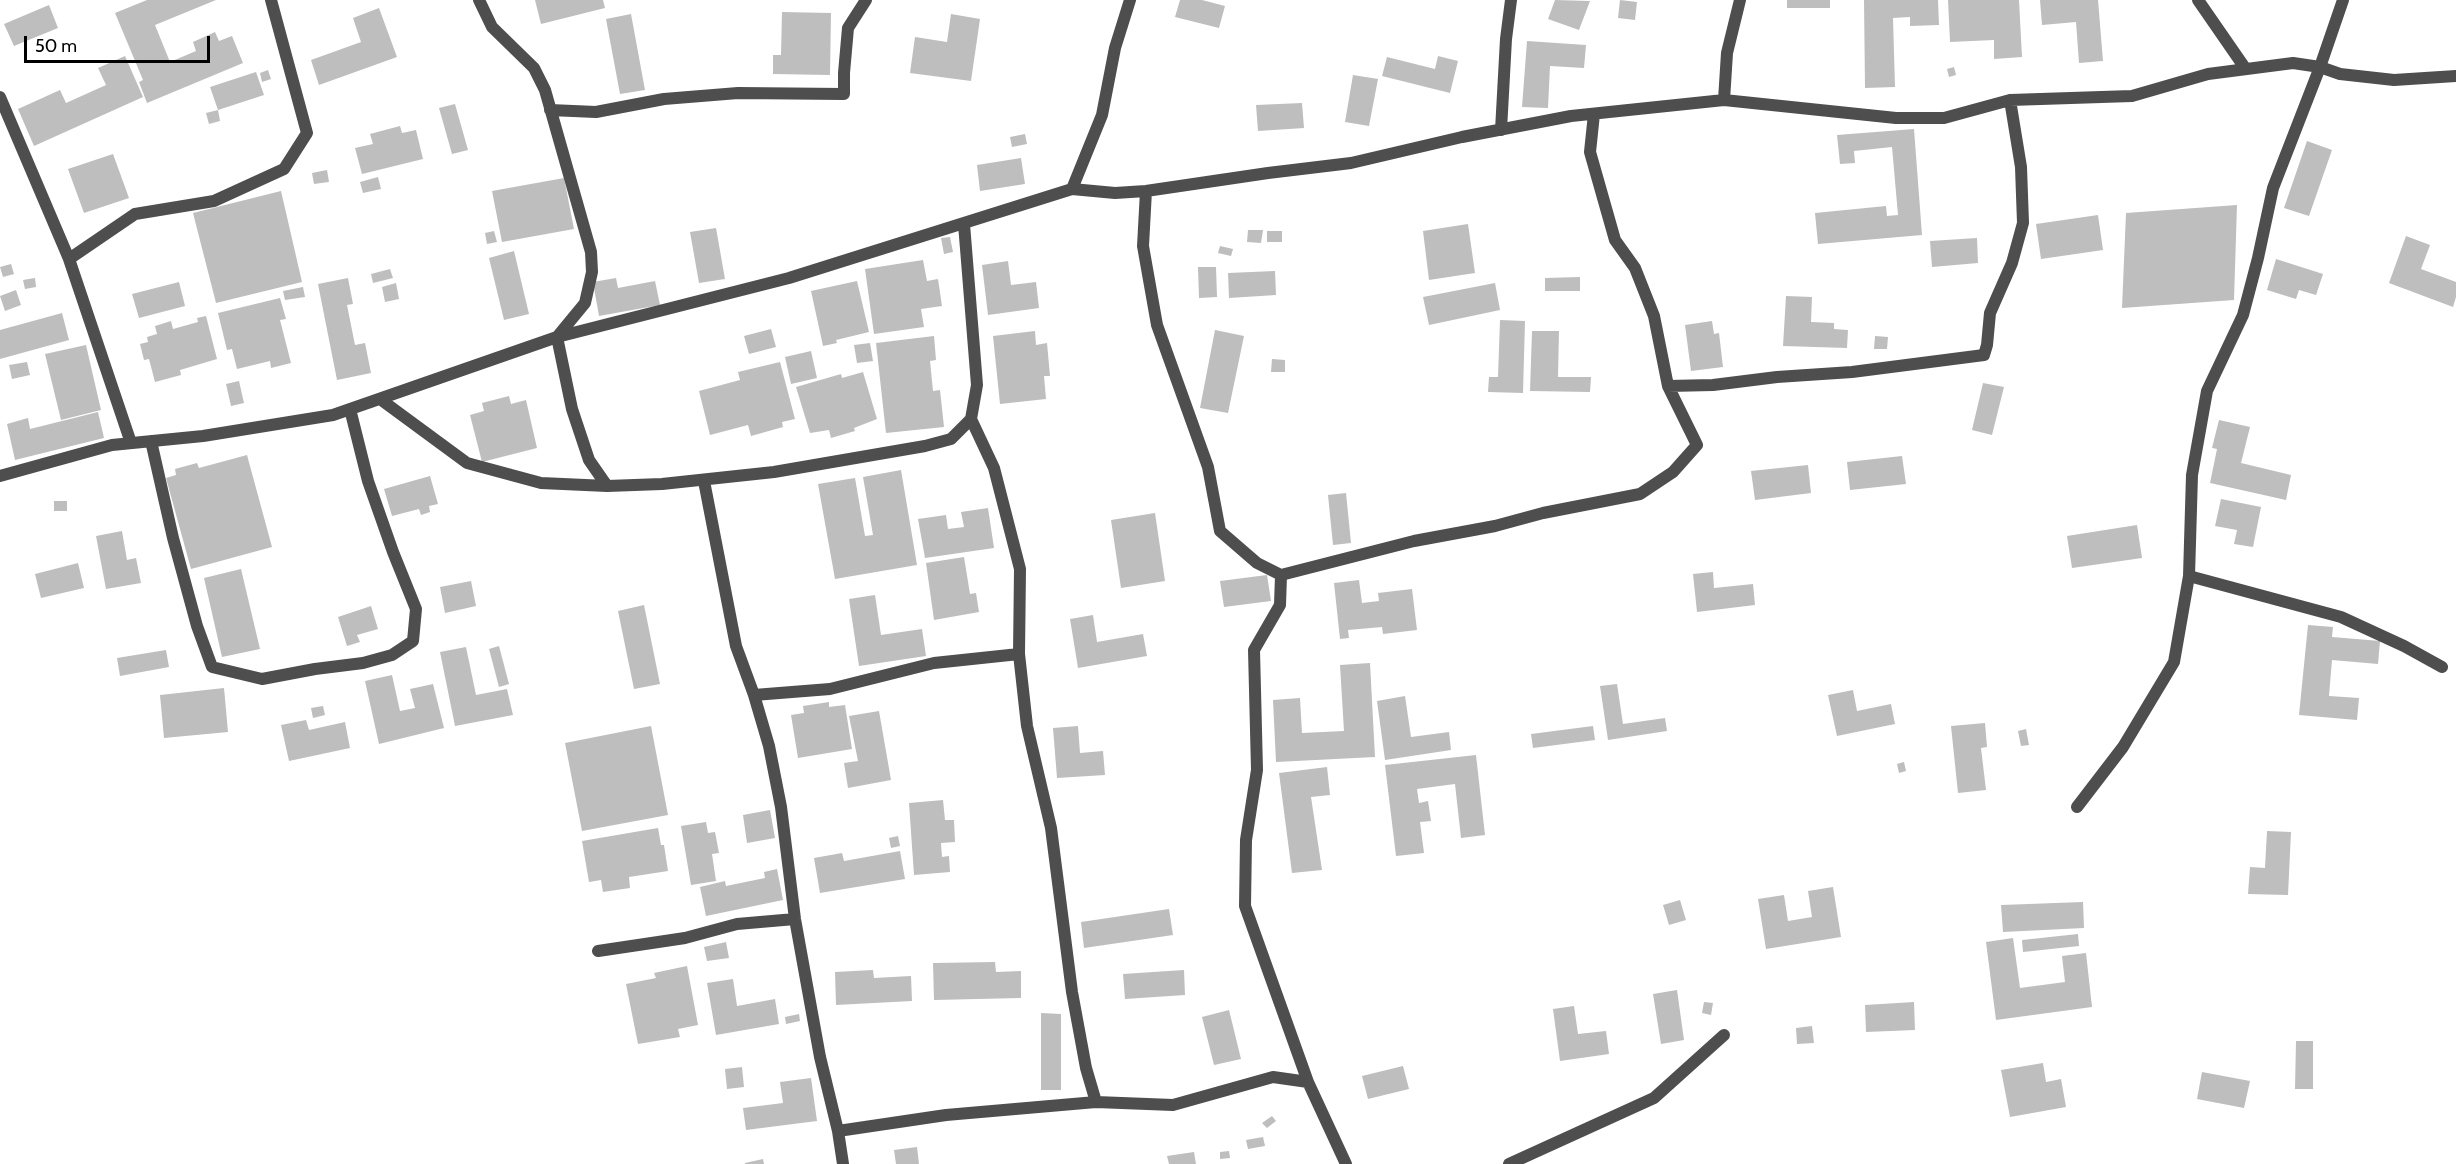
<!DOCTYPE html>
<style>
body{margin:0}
#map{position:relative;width:2456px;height:1164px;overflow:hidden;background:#fff;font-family:Cabin,sans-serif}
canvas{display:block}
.scale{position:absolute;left:24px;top:36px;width:186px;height:27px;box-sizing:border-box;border:3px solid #000;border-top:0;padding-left:8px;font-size:18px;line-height:21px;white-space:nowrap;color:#000;-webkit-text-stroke:4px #fff;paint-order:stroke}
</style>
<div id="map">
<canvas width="2456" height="1164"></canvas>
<div class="scale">50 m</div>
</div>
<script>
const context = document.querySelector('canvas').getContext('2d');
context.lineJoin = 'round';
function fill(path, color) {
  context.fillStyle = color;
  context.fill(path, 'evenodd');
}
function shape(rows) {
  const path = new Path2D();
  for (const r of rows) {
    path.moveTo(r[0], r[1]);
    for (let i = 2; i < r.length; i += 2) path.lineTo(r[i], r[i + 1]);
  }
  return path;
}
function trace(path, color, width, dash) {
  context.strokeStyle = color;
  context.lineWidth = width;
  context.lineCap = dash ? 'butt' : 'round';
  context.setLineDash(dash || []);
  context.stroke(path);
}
const building = shape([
 [147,0,216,0,155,25,170,62,196,51,193,42,215,32,219,41,232,36,243,63,147,103,139,82,143,80,115,13],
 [535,0,603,0,605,8,541,24],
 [1180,0,1202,0,1225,6,1219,28,1175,17],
 [1555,0,1590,1,1579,30,1548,19],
 [1620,0,1637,2,1635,20,1618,18],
 [1787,0,1830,0,1830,8,1787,8],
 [1864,0,1938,0,1939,25,1910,26,1910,17,1893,18,1895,87,1865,88],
 [1948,0,2019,0,2022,57,1994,59,1994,40,1950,42],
 [2040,0,2098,0,2103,61,2079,63,2076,22,2042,25],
 [49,5,58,28,14,46,4,24],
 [379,8,397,57,319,85,311,60,361,42,353,18],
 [782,12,831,13,830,75,773,74,773,55,781,55],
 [631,14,645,90,620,94,606,19],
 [951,14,980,19,971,81,910,73,915,37,947,42],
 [1527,41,1586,45,1584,68,1550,66,1548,108,1522,107],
 [125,56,143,97,34,146,18,109,60,90,66,103,106,85,98,68],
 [1438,56,1458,61,1450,93,1382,76,1387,57,1435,69],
 [1954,67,1956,75,1949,77,1947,69],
 [268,70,271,79,262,82,260,73],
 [256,72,264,95,218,110,210,87],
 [1353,75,1378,79,1369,126,1345,122],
 [1302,103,1304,128,1258,131,1256,105],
 [455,104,468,150,452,154,439,108],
 [218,110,220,121,209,124,206,113],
 [400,126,402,133,416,130,423,159,362,174,355,148,373,144,370,134],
 [1914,129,1922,235,1818,244,1815,213,1886,206,1887,216,1898,215,1892,147,1854,151,1855,163,1840,164,1837,135],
 [1025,134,1027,144,1012,147,1010,137],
 [2307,141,2332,150,2309,216,2284,208],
 [113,154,129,198,84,213,68,169],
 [1021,158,1025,184,980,191,977,165],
 [327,170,329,182,314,184,312,173],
 [378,177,381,189,363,193,360,182],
 [564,178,574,229,502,242,492,191],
 [281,191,302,282,216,303,193,213],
 [2237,205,2234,300,2122,308,2126,213],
 [2098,215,2103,250,2041,259,2036,224],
 [1468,224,1475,273,1429,280,1423,231],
 [716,228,725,279,699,283,690,232],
 [1248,230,1263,230,1261,243,1247,242],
 [494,231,497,242,487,244,485,233],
 [1267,231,1282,231,1282,242,1267,242],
 [2406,236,2430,245,2421,269,2456,282,2456,297,2453,307,2389,283],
 [950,237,953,252,944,254,941,238],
 [1977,238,1978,263,1932,267,1930,241],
 [1220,246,1233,249,1231,256,1218,253],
 [514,251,529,314,504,320,489,258],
 [2276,259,2323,274,2316,295,2299,290,2296,299,2267,290],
 [923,260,927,281,938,279,942,306,921,309,924,327,874,334,865,269],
 [1008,261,1011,285,1036,282,1039,308,988,315,982,265],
 [11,264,14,274,3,277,0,267],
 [1198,267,1216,267,1217,297,1199,298],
 [390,269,393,278,373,283,371,274],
 [1275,271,1276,295,1229,298,1228,273],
 [1580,277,1580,291,1545,291,1545,278],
 [35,278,36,287,25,289,23,280],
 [348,278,353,304,347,305,355,345,365,343,371,373,337,380,318,284],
 [616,278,618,288,655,281,660,305,599,316,593,282],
 [857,281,869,332,836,340,837,343,823,346,811,291],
 [179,282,185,306,139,318,132,294],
 [396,283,399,299,385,302,382,287],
 [1495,283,1500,310,1429,325,1423,297],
 [303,287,305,297,285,300,283,291],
 [16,290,21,305,5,311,0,296],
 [1786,296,1812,297,1811,322,1834,323,1834,329,1848,330,1847,348,1783,346],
 [280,298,286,319,280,320,291,363,271,368,270,361,237,369,232,349,227,350,218,313],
 [62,313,69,340,0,359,0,330],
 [206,316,217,359,180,370,181,375,155,382,149,359,144,360,140,344,148,342,147,337,157,334,155,326,171,321,173,329,198,322,197,318],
 [1500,320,1525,321,1523,393,1488,392,1489,377,1498,377],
 [1712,321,1714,334,1719,333,1723,367,1691,371,1685,325],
 [771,329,776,347,749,354,744,336],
 [1215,330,1244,336,1228,413,1200,408],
 [1035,331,1036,345,1047,343,1050,376,1044,376,1046,399,1000,404,993,336],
 [1532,331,1559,331,1558,377,1591,377,1590,392,1530,391],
 [934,336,936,360,930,361,933,391,940,390,944,427,886,433,876,343],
 [1875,336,1888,337,1887,349,1874,349],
 [870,343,873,361,857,363,854,345],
 [86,345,101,410,61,420,45,354],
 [811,351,817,378,791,384,785,357],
 [1272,359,1285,360,1285,372,1271,372],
 [27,362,30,375,12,379,9,365],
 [780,362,795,419,782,422,783,427,751,436,748,425,710,435,699,391,740,380,738,372],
 [863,372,877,419,854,428,855,431,831,438,829,430,810,433,796,387,841,374,842,378],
 [239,381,244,403,231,406,226,384],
 [1983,383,2004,387,1992,435,1972,430],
 [509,396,511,404,526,400,537,448,482,462,470,415,484,411,482,403],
 [98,412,104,438,15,460,7,424,28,418,30,429],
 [2219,420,2250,427,2241,463,2291,475,2286,500,2210,483,2217,449,2212,448],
 [247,455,272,547,191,569,166,478,176,475,175,469,197,463,199,468],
 [1902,456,1906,484,1850,490,1847,462],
 [1808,465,1811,493,1755,500,1751,471],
 [901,470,917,565,835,579,818,484,855,478,865,536,873,535,863,477],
 [430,476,438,504,429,506,430,512,421,515,419,509,392,516,384,489],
 [1346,493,1351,543,1333,545,1328,495],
 [2221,499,2261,507,2253,547,2234,544,2237,530,2215,526],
 [54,501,67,501,67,511,54,511],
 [988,508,994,548,925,558,918,519,946,515,948,529,964,527,961,512],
 [1155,513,1165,581,1121,588,1111,520],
 [2137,525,2142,558,2072,568,2067,536],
 [122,531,127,560,136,558,141,583,106,589,96,536],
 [964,557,970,594,976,593,979,612,934,620,926,563],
 [78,563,84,588,41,598,35,574],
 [241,569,260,649,222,657,204,578],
 [1713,572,1714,588,1753,584,1755,605,1697,612,1693,574],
 [1267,575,1271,601,1224,607,1220,581],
 [1359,580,1362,603,1379,601,1378,593,1412,589,1417,630,1383,634,1382,627,1348,630,1349,638,1340,639,1334,583],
 [471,581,476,606,445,613,440,587],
 [875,595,881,635,922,629,926,656,859,666,849,599],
 [644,605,660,684,634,689,618,611],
 [371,606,378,629,357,635,360,642,347,646,338,617],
 [1093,615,1097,642,1143,634,1147,656,1078,668,1070,619],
 [2308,625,2333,627,2332,637,2380,641,2378,664,2332,660,2329,696,2359,698,2357,720,2299,715],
 [499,646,509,684,499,687,489,649],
 [466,647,476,695,507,689,513,715,455,726,440,652],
 [166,650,169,667,120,676,117,658],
 [1370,663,1375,757,1276,762,1273,700,1300,698,1302,733,1344,731,1340,665],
 [392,675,400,711,415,708,410,689,433,684,444,728,379,744,365,681],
 [1617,684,1623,724,1665,718,1667,731,1608,740,1600,686],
 [224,688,228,732,164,738,160,695],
 [1853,690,1857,711,1891,704,1895,724,1837,736,1828,695],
 [1405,696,1411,737,1449,732,1451,750,1385,760,1377,701],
 [829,702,829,707,845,705,852,749,798,758,791,715,804,713,803,706],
 [323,706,325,715,313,718,311,708],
 [879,711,891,780,848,788,844,763,858,761,849,716],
 [306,720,309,730,345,722,350,748,289,761,281,725],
 [1985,723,1987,747,1981,748,1986,790,1958,793,1951,726],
 [651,726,668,815,582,831,565,743],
 [1078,726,1080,753,1103,751,1105,775,1057,778,1053,728],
 [1593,726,1595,740,1533,748,1531,734],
 [2026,729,2029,745,2021,746,2018,731],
 [1476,755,1485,835,1461,838,1455,784,1417,789,1419,803,1428,801,1431,821,1420,822,1424,853,1396,856,1385,765],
 [1904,762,1906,771,1899,773,1897,764],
 [1327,767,1330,795,1311,797,1322,870,1292,873,1279,773],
 [943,800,945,820,954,820,955,842,941,843,942,857,949,856,950,872,914,875,909,803],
 [770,810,775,838,747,843,743,815],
 [706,822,708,833,715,832,719,853,712,854,716,881,691,885,681,826],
 [658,828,661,845,664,845,668,871,629,877,630,888,603,892,601,880,589,882,582,841],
 [2267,831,2291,832,2288,895,2248,894,2250,867,2265,868],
 [898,836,900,846,891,848,889,838],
 [900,851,905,879,820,893,814,858,842,853,844,861],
 [777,869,783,900,706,916,700,887,725,881,726,886,765,878,764,872],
 [1833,887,1841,937,1766,949,1758,899,1784,895,1788,921,1812,917,1808,891],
 [1680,900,1686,920,1669,925,1663,905],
 [2083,902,2084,928,2003,932,2001,905],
 [1169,909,1173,935,1084,948,1081,922],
 [2078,934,2079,946,2023,952,2022,940],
 [2013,938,2020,988,2065,982,2062,956,2086,953,2092,1007,1996,1020,1986,942],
 [726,942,729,958,707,961,704,947],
 [995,962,996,972,1021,971,1021,998,934,1000,933,963],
 [687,966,698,1025,678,1029,680,1037,638,1044,626,984,656,978,654,973],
 [873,970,874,978,911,976,912,1001,836,1005,835,972],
 [1184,970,1185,995,1125,999,1123,974],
 [733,979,737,1006,775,999,779,1024,716,1035,707,983],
 [1677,990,1684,1040,1661,1044,1653,994],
 [1704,1002,1713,1003,1711,1015,1702,1013],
 [1914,1002,1915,1030,1866,1032,1865,1005],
 [1574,1006,1578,1034,1606,1031,1609,1054,1560,1061,1553,1009],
 [1229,1010,1241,1059,1214,1065,1202,1017],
 [1041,1013,1061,1014,1061,1090,1041,1090],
 [799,1014,800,1021,786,1024,785,1017],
 [1812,1026,1814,1043,1797,1044,1796,1028],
 [2296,1041,2313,1041,2313,1089,2295,1089],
 [2043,1063,2046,1082,2061,1079,2066,1107,2010,1117,2001,1070],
 [1403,1066,1409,1089,1368,1099,1362,1076],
 [742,1067,744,1087,727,1089,725,1069],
 [2202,1072,2250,1081,2244,1108,2197,1099],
 [811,1078,817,1121,746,1130,743,1108,783,1103,780,1082],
 [1272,1116,1276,1121,1267,1128,1262,1123],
 [1263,1137,1265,1146,1248,1149,1246,1140],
 [917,1147,919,1164,896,1164,894,1150],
 [1229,1151,1230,1158,1220,1159,1220,1152],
 [1194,1152,1196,1164,1169,1164,1167,1156],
 [763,1159,764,1164,745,1164,745,1163]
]);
const minor = shape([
 [479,0,492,27,534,68,545,90,591,252,592,272,585,303,557,337,572,409,589,460,607,486,662,484,774,472,925,446,951,439,971,419,977,385,964,224],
 [2198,0,2245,68],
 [0,97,69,259,131,443],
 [1724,100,1727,53,1740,0],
 [550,110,596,112,664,99,738,93,844,94,844,73,848,28,866,0],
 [1501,130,1506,39,1511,0],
 [1072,189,1102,115,1115,48,1130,0],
 [1146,191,1143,246,1157,325,1208,467,1220,531,1257,563,1281,575,1280,605,1254,650,1257,770,1246,840,1245,906,1308,1082,1346,1164],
 [69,259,135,214,214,201,284,169,307,133,271,0],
 [1668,386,1713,385,1777,377,1852,372,1984,355,1987,345,1990,313,2012,263,2023,223,2021,167,2010,100],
 [380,399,467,463,541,483,607,486],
 [971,419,994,468,1020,569,1019,654,1027,726,1051,828,1072,992,1086,1068,1096,1102],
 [151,441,173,538,197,626,212,667,262,679,315,669,363,663,392,655,413,641,416,609,393,552,368,481,350,409],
 [0,476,112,445,203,436,333,415,557,337,789,278,1072,189,1115,193,1146,191,1268,173,1351,163,1462,137,1571,116,1724,100,1896,118,1944,118,2010,100,2132,96,2208,74,2293,63,2320,67,2340,74,2394,80,2456,76],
 [704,481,736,646,754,695,769,746,781,807,795,919,820,1057,838,1131,843,1164],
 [1281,575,1414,541,1495,526,1543,513,1640,494,1673,472,1697,445,1668,386,1654,316,1635,268,1615,240,1590,152,1594,114],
 [2189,576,2341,617,2404,646,2442,667],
 [754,695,830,689,934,663,1019,654],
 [2077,807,2123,747,2174,662,2189,576,2192,475,2207,391,2243,315,2258,258,2273,188,2320,67,2343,0],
 [598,951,685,938,737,924,795,919],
 [838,1131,946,1115,1096,1102,1173,1105,1273,1077,1308,1082],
 [1509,1164,1654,1098,1724,1035]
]);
fill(building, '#bebebe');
trace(minor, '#4e4e4e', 12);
</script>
